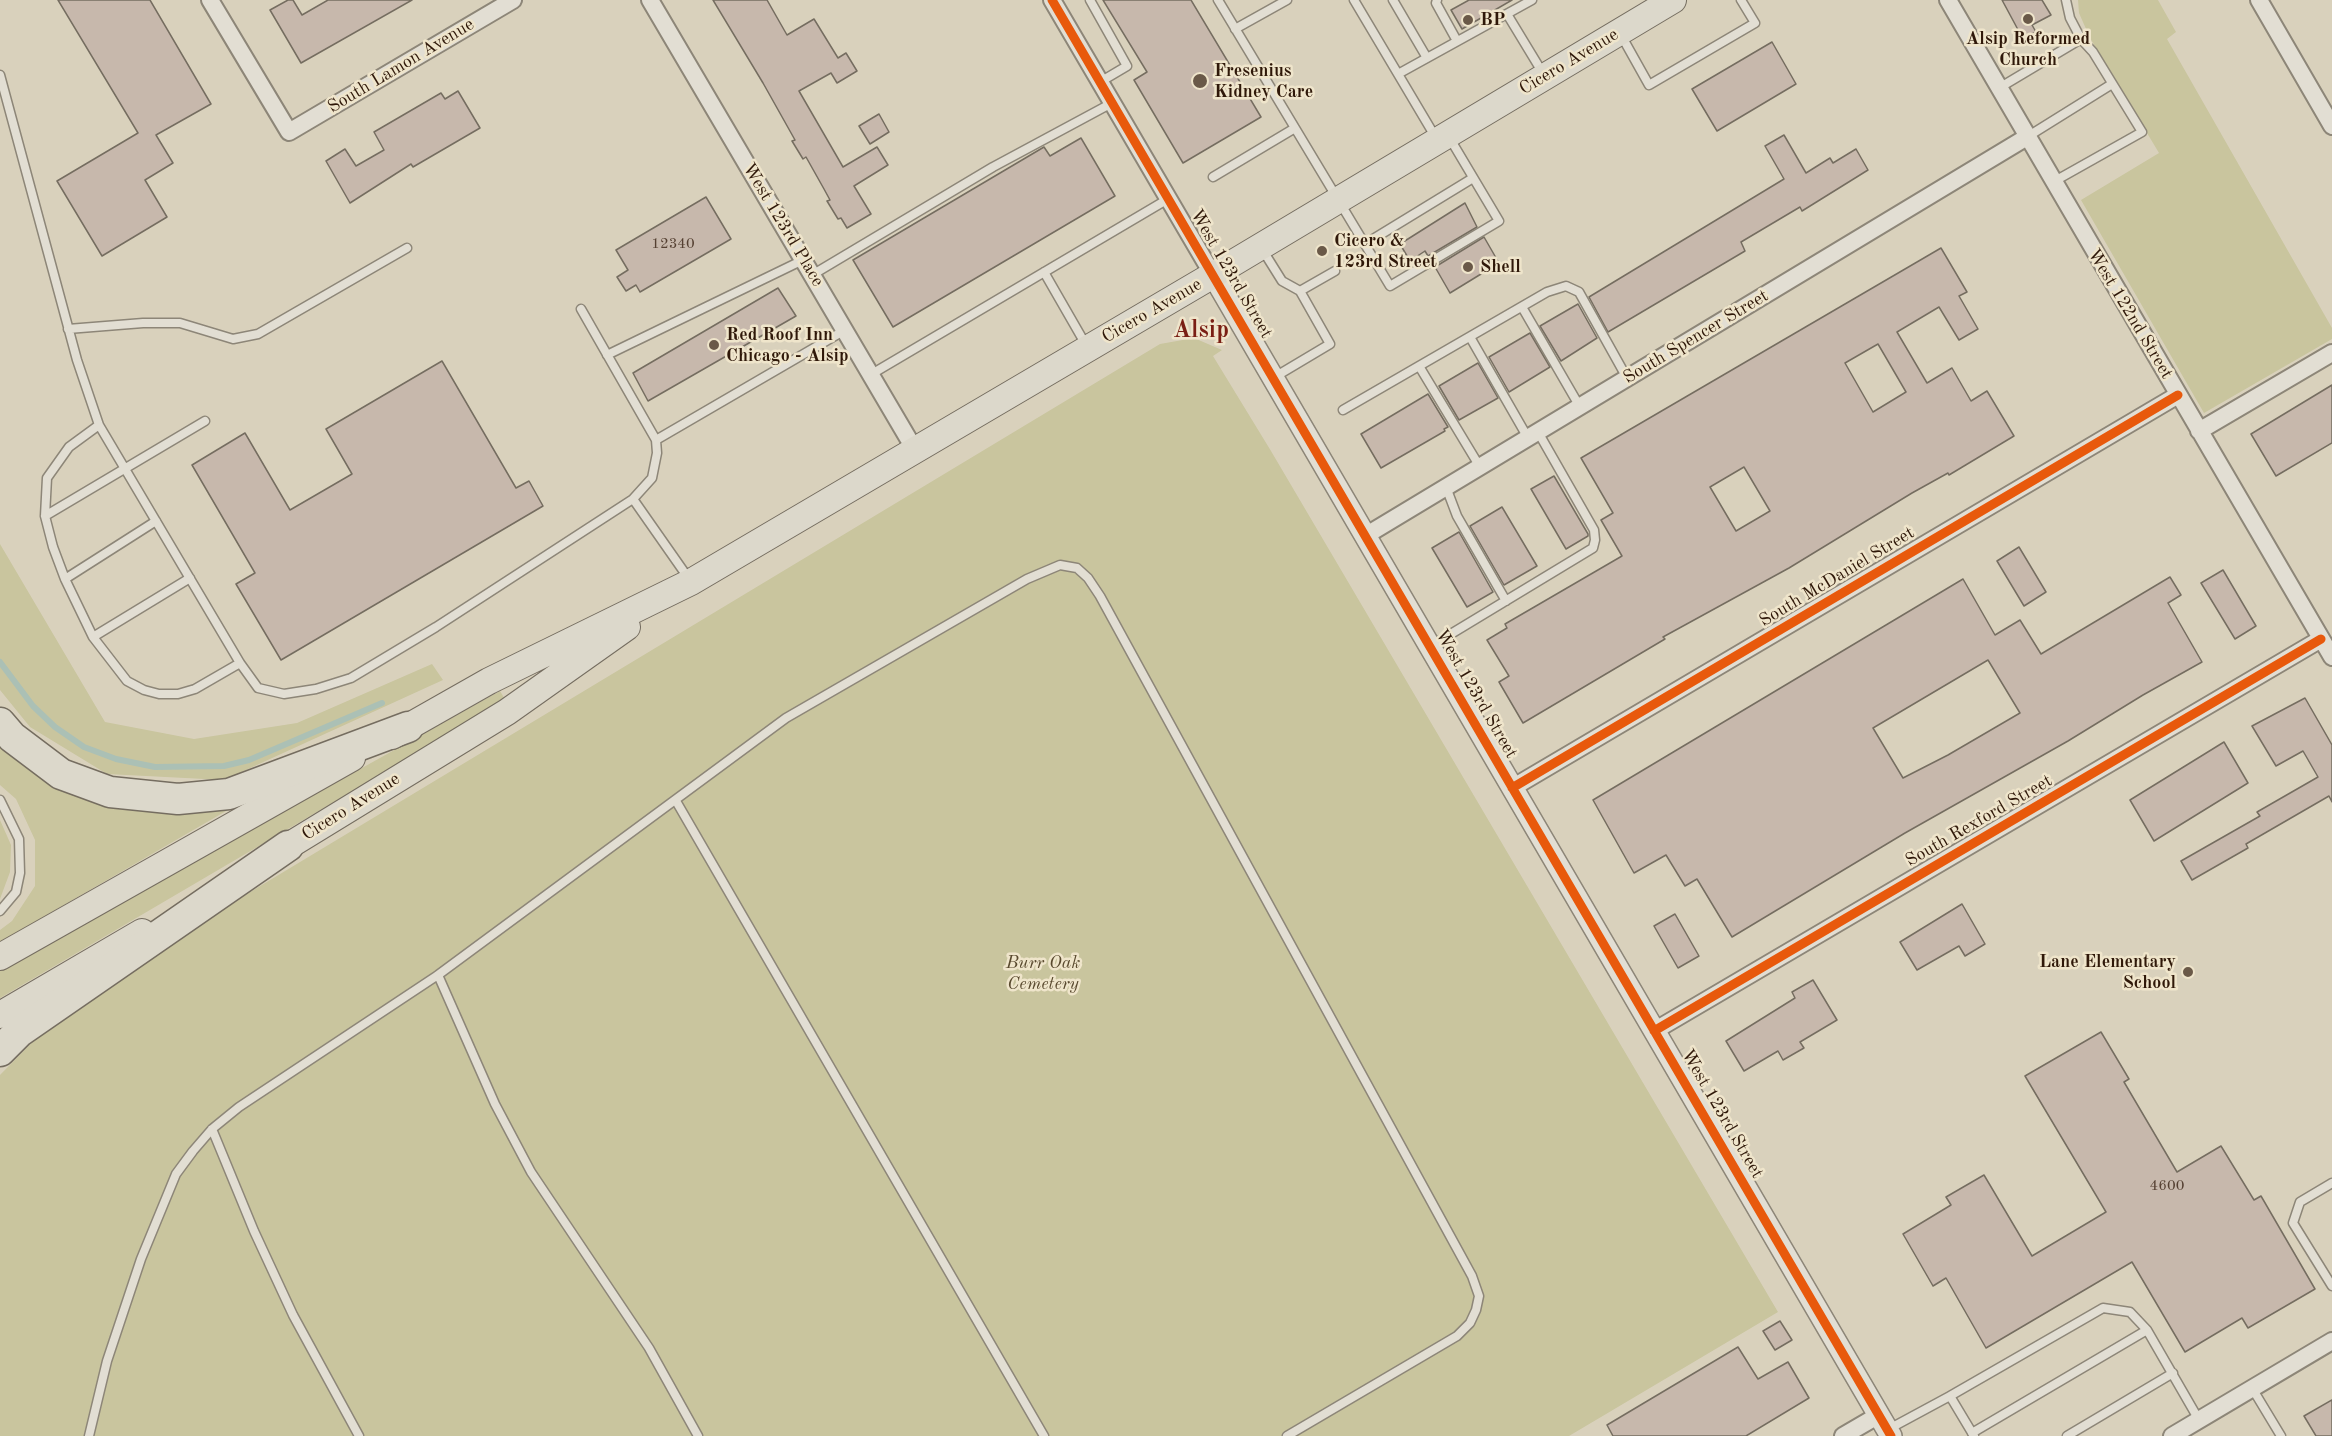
<!DOCTYPE html>
<style>
body{margin:0}
canvas{display:block;background:#d9d1bc}
</style>
<canvas width="2332" height="1436"></canvas>
<script>
const context = document.querySelector('canvas').getContext('2d');
context.lineJoin = 'round';
function fill(path, color) {
  context.fillStyle = color;
  context.fill(path, 'evenodd');
}
function shape(rows) {
  const path = new Path2D();
  for (const r of rows) {
    path.moveTo(r[0], r[1]);
    for (let i = 2; i < r.length; i += 2) path.lineTo(r[i], r[i + 1]);
  }
  return path;
}
function trace(path, color, width, dash) {
  context.strokeStyle = color;
  context.lineWidth = width;
  context.lineCap = dash ? 'butt' : 'round';
  context.setLineDash(dash || []);
  context.stroke(path);
}
function write(font, color, halo, rows, align = 'center') {
  context.font = font + ' "Old Standard TT",serif';
  context.lineWidth = 5;
  context.setLineDash([]);
  context.textBaseline = 'middle';
  context.strokeStyle = halo;
  context.fillStyle = color;
  for (const [text, x, y, turn = 0] of rows) {
    context.save();
    context.translate(x, y);
    context.rotate((+turn || 0) * Math.PI / 180);
    context.textAlign = isNaN(turn) ? turn : align;
    if (halo) context.strokeText(text, 0, 0);
    context.fillText(text, 0, 0);
    context.restore();
  }
}
const green = shape([
 [2078,0,2158,0,2176,32,2167,39,2332,328,2332,339,2204,413,2081,200,2159,153,2090,38,2079,13],
 [1194,338,1222,350,1213,356,1271,451,1778,1312,1569,1436,0,1436,0,1075,58,1016,139,959,1160,344],
 [0,544,105,722,194,739,297,723,432,664,443,680,224,780,107,774,30,727,0,690],
 [500,691,506,701,0,998,0,970],
 [0,741,39,774,233,807,0,942,0,930,12,921,35,886,35,840,16,799,0,785],
 [0,820,11,845,10,872,0,899]
]);
const stream = shape([
 [0,662,33,706,55,727,84,747,116,759,155,767,224,766,249,760,382,703]
]);
const building = shape([
 [58,0,150,0,211,104,156,135,173,163,145,180,167,217,102,256,57,181,138,133,58,0],
 [288,0,293,0,302,15,328,0,412,0,301,63,270,10,288,0],
 [713,0,767,0,787,35,814,19,838,58,846,53,857,71,837,83,831,73,799,91,843,167,877,147,888,165,854,186,871,214,847,228,841,218,838,219,827,201,830,200,824,189,806,157,803,159,792,141,795,140,763,83,713,0],
 [1103,0,1191,0,1261,117,1183,163,1134,80,1147,72,1103,0],
 [1469,0,1512,0,1462,29,1451,10,1469,0],
 [2002,0,2042,0,2051,15,2032,25,2036,32,2023,39,2002,0],
 [1772,42,1796,84,1717,131,1692,89,1772,42],
 [458,91,480,128,413,167,411,164,350,203,326,161,345,149,356,166,384,150,374,132,441,93,445,99,458,91],
 [879,114,889,132,870,144,859,126,879,114],
 [1784,135,1806,173,1830,158,1833,163,1856,149,1868,170,1802,211,1800,207,1741,242,1745,251,1608,332,1589,297,1784,179,1765,146,1784,135],
 [1081,138,1115,196,893,327,853,260,1044,147,1050,156,1081,138],
 [706,197,731,239,640,292,636,285,626,291,617,277,628,270,616,250,706,197],
 [1465,203,1477,227,1428,256,1425,251,1410,261,1400,244,1465,203],
 [1484,237,1499,263,1450,293,1435,267,1484,237],
 [1941,248,1967,292,1959,296,1978,329,1959,340,1939,307,1897,332,1927,383,1952,368,1971,401,1987,391,2014,436,1949,475,1948,473,1912,493,1789,568,1663,637,1665,639,1523,723,1499,682,1509,676,1487,640,1507,628,1505,624,1622,556,1601,520,1613,513,1581,458,1941,248],
 [1878,344,1906,392,1873,412,1845,363,1878,344],
 [1744,467,1770,511,1736,531,1710,487,1744,467],
 [778,288,796,316,648,401,633,373,778,288],
 [1578,304,1597,338,1561,361,1540,326,1578,304],
 [1530,333,1550,367,1509,392,1489,357,1530,333],
 [442,361,516,488,529,481,543,506,281,660,236,584,255,573,192,465,245,433,290,510,352,474,326,429,442,361],
 [1478,363,1498,398,1459,420,1439,386,1478,363],
 [2332,385,2332,443,2276,476,2251,434,2332,385],
 [1428,394,1448,427,1444,429,1445,431,1381,468,1361,434,1428,394],
 [1554,476,1588,534,1588,536,1566,549,1531,489,1554,476],
 [1502,507,1537,566,1504,585,1470,526,1502,507],
 [1459,532,1493,592,1467,607,1432,548,1459,532],
 [2019,547,2046,592,2024,606,1997,561,2019,547],
 [2223,570,2256,626,2235,639,2201,583,2223,570],
 [2170,577,2181,595,2168,603,2202,662,2143,695,2068,741,1905,833,1732,937,1697,879,1685,886,1666,855,1634,873,1593,800,1963,579,1995,635,2020,620,2041,654,2170,577],
 [1988,660,2020,713,1948,755,1903,778,1873,728,1988,660],
 [2305,698,2332,745,2332,802,2329,796,2246,844,2248,848,2192,880,2181,861,2260,816,2257,812,2318,777,2303,751,2276,766,2252,726,2305,698],
 [2224,742,2248,783,2154,841,2130,800,2224,742],
 [1962,904,1985,944,1965,956,1959,946,1917,970,1900,942,1962,904],
 [1675,914,1699,956,1678,968,1654,926,1675,914],
 [1813,980,1837,1020,1800,1042,1804,1048,1783,1060,1778,1051,1744,1071,1726,1041,1795,998,1792,992,1813,980],
 [2101,1032,2129,1079,2124,1082,2177,1172,2221,1146,2254,1200,2261,1196,2315,1289,2248,1328,2242,1318,2185,1352,2132,1262,1986,1348,1946,1278,1933,1286,1903,1234,1951,1205,1946,1197,1984,1175,2032,1256,2106,1212,2025,1076,2101,1032],
 [1780,1321,1792,1340,1775,1350,1763,1331,1780,1321],
 [1738,1347,1758,1379,1788,1362,1809,1398,1746,1436,1613,1436,1607,1425,1738,1347],
 [2332,1400,2332,1436,2316,1436,2304,1416,2332,1400]
]);
const service = shape([
 [1090,0,1127,66,1100,82],
 [1218,0,1390,286,1499,221,1449,137],
 [1354,0,1398,74],
 [1393,0,1427,58],
 [1437,0,1436,3,1457,41],
 [1507,14,1544,75],
 [1235,29,1287,0],
 [1621,35,1649,85,1755,23,1741,0],
 [0,75,77,360,99,425,240,663,258,688,284,694,316,689,351,678,436,627,633,499,689,579],
 [1999,88,2081,39,2070,18,2066,0],
 [2027,137,2112,84],
 [1436,138,1398,74,1532,0],
 [1213,177,1295,128],
 [2053,182,2142,132,2093,52,2081,39],
 [1365,244,1473,178],
 [1262,249,1282,281,1300,291,1330,344,1273,378],
 [1044,272,1086,345],
 [812,275,993,167,1112,103],
 [1300,291,1335,271],
 [1522,307,1580,407],
 [581,309,656,440,657,453,652,478,633,499],
 [68,329,143,323,180,323,233,339,258,334,407,248],
 [1470,337,1528,438],
 [607,355,803,260],
 [1419,366,1480,467],
 [870,375,1168,199],
 [1343,410,1547,292,1566,286,1579,292,1627,378],
 [656,440,845,330],
 [1446,487,1457,516,1506,601],
 [45,516,205,421],
 [190,578,93,637,127,681,144,690,159,694,178,694,195,689,240,663],
 [65,579,156,521],
 [93,637,65,579,53,547,45,516,47,478,69,447,99,425],
 [1431,646,1593,548,1595,540,1594,530,1538,432],
 [0,800,19,839,20,873,16,892,0,911],
 [676,801,1044,1436],
 [438,975,495,1104,531,1172,649,1348,698,1436],
 [212,1129,254,1231,293,1315,359,1436],
 [2332,1183,2300,1202,2293,1223,2332,1286],
 [2252,1388,2281,1436],
 [1950,1396,1974,1436],
 [1887,1430,1950,1396,2103,1308,2130,1312,2147,1330,2199,1420],
 [1972,1433,2147,1330],
 [89,1436,107,1361,141,1259,176,1174,193,1151,212,1129,239,1107,438,975,786,718,1027,579,1060,565,1077,568,1088,578,1100,596,1472,1276,1479,1296,1476,1310,1470,1323,1457,1336,1287,1436],
 [2067,1436,2173,1373]
]);
const minor = shape([
 [210,0,289,132,513,0],
 [650,0,915,450],
 [1052,0,1213,275],
 [1948,0,2332,657],
 [2259,0,2332,126],
 [2199,431,2332,353],
 [1365,536,2027,137],
 [1512,788,2178,395],
 [1654,1031,2321,639],
 [1843,1436,1879,1415],
 [2172,1436,2332,1341]
]);
const tertiary = shape([
 [1213,275,1891,1436]
]);
const primary = shape([
 [392,736,489,681,691,582,1213,275,1673,0],
 [272,856,507,712,627,627],
 [0,957,352,758],
 [0,1015,142,932]
]);
const motorway = shape([
 [0,723,12,737,61,774,110,792,178,799,229,794,408,727],
 [0,1051,19,1032,288,846]
]);
const cycleway = shape([
 [1052,0,1891,1436],
 [1512,788,2178,395],
 [1654,1031,2321,639]
]);
const markers = [
 [2028,19,6,"#6a5948"],
 [1468,20,6,"#6a5948"],
 [1200,81,8,"#6a5948"],
 [1322,251,6,"#6a5948"],
 [1468,267,6,"#6a5948"],
 [714,345,6,"#6a5948"],
 [2188,972,6,"#6a5948"]
];
const numberNames = [
 ["12340",673,244],
 ["4600",2167,1186]
];
const poiNames = [
 ["BP",1480,20],
 ["Alsip Reformed",2028,39,"center"],
 ["Church",2028,60,"center"],
 ["Fresenius",1214,71],
 ["Kidney Care",1214,92],
 ["Cicero &",1334,241],
 ["123rd Street",1334,262],
 ["Shell",1480,267],
 ["Red Roof Inn",726,335],
 ["Chicago - Alsip",726,356],
 ["Lane Elementary",2176,962,"right"],
 ["School",2176,983,"right"]
];
const streetNames = [
 ["Cicero Avenue",1569,62,-31],
 ["South Lamon Avenue",401,66,-31],
 ["West 123rd Place",783,225,59],
 ["West 123rd Street",1231,274,60],
 ["Cicero Avenue",1152,311,-30],
 ["West 122nd Street",2130,314,59],
 ["South Spencer Street",1696,337,-31],
 ["South McDaniel Street",1837,577,-31],
 ["West 123rd Street",1476,694,60],
 ["Cicero Avenue",351,807,-32],
 ["South Rexford Street",1979,821,-30],
 ["West 123rd Street",1722,1114,60]
];
const parkNames = [
 ["Burr Oak",1043,963],
 ["Cemetery",1043,984]
];
const districtNames = [
 ["Alsip",1201,331]
];
fill(green, '#c9c59e');
trace(stream, '#abc0b5', 6);
fill(building, '#c7b8ac');
trace(building, '#756d60', 1.5);
trace(service, '#8d8678', 11);
trace(minor, '#8d8678', 20);
trace(tertiary, '#8d8678', 24);
trace(primary, '#756d60', 28);
trace(motorway, '#756d60', 33);
trace(service, '#e2ded3', 8);
trace(minor, '#e2ded3', 16);
trace(tertiary, '#e2ded3', 21);
trace(primary, '#dcd8cb', 26);
trace(motorway, '#dcd8cb', 30);
trace(cycleway, '#e8590c', 9);
for (const [x, y, r, color] of markers) {
  const dot = new Path2D();
  dot.arc(x, y, r, 0, 2 * Math.PI);
  context.fillStyle = color;
  context.fill(dot);
  trace(dot, '#efe5cb', 2);
}
write('15px', '#554032', null, numberNames);
write('bold 18px', '#2f1809', '#efe5cb', poiNames, 'left');
write('18px', '#2f1809', '#efe5cb', streetNames);
write('italic 18px', '#59492e', '#efe5cb', parkNames);
write('bold 24px', '#7a1f14', '#efe5cb', districtNames);
</script>
